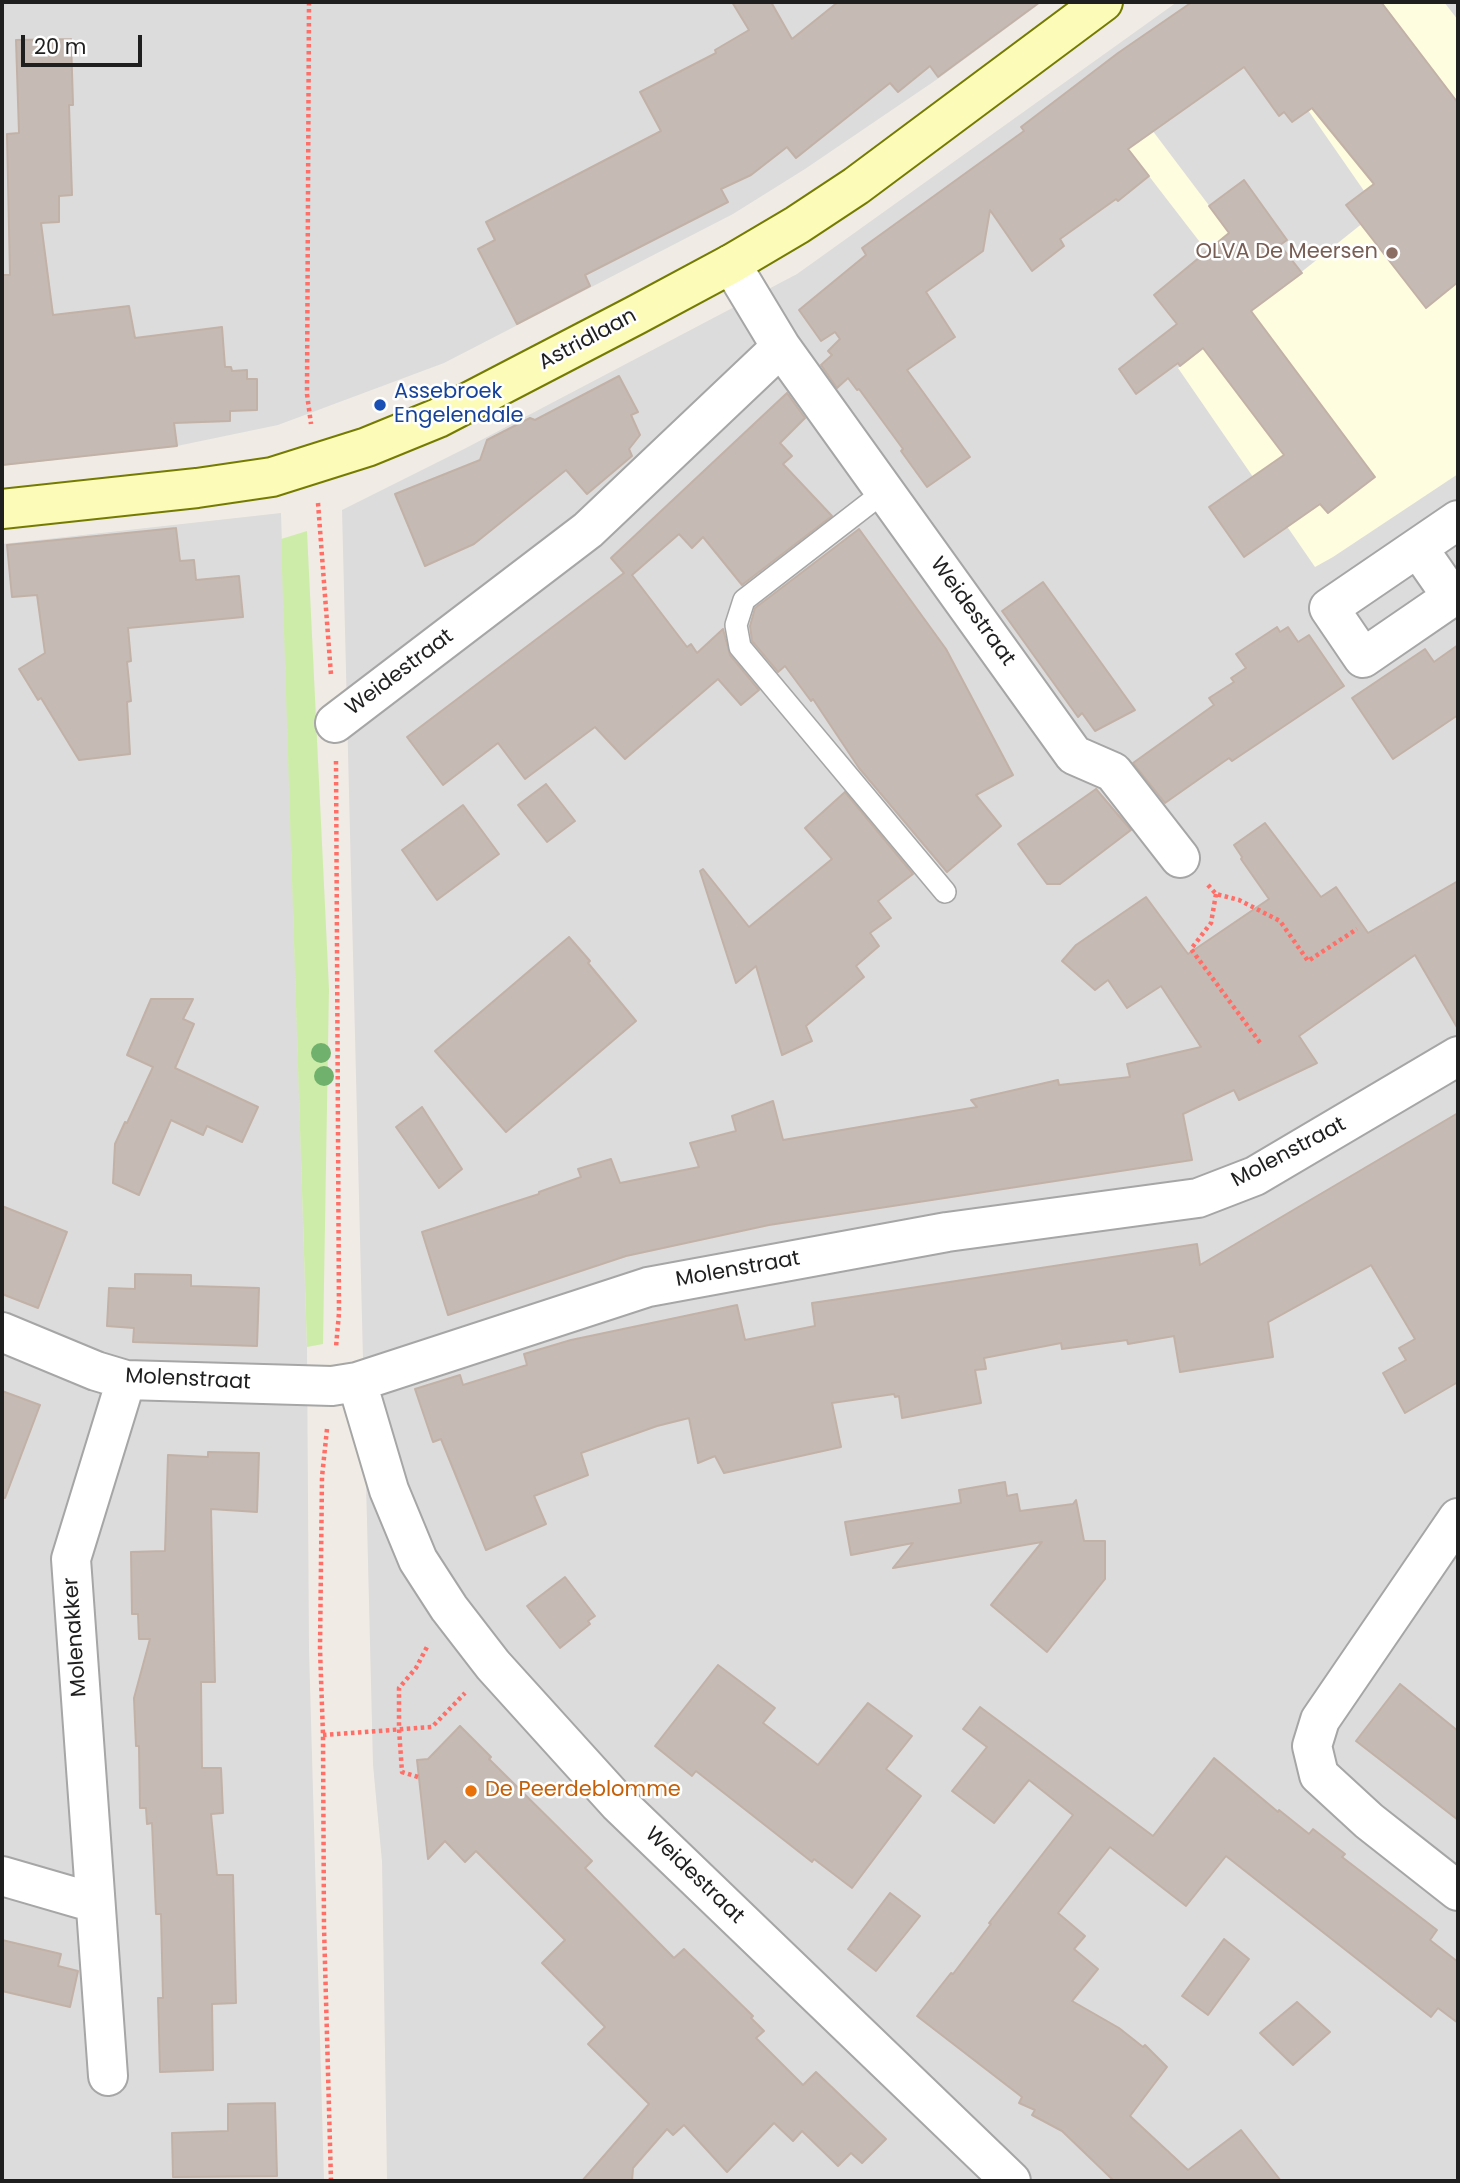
<!DOCTYPE html>
<style>
body{margin:0}
#map{position:relative;width:1460px;height:2183px;overflow:hidden;background:#f0ece5;font-family:Poppins,sans-serif}
canvas{display:block}
.frame{position:absolute;inset:0;border:4px solid #1f1f1f;pointer-events:none}
.scale{position:absolute;left:21px;top:35px;width:121px;height:32px;box-sizing:border-box;border:4px solid #1f1f1f;border-top:0;padding-left:9px;font-size:21px;line-height:24px;white-space:nowrap;color:#1f1f1f;-webkit-text-stroke:5px #fff;paint-order:stroke}
</style>
<div id="map">
<canvas width="1460" height="2183"></canvas>
<div class="frame"></div>
<div class="scale">20 m</div>
</div>
<script>
const context = document.querySelector('canvas').getContext('2d');
context.lineJoin = 'round';
function fill(path, color) {
  context.fillStyle = color;
  context.fill(path, 'evenodd');
}
function shape(rows) {
  const path = new Path2D();
  for (const r of rows) {
    path.moveTo(r[0], r[1]);
    for (let i = 2; i < r.length; i += 2) path.lineTo(r[i], r[i + 1]);
  }
  return path;
}
function trace(path, color, width, dash) {
  context.strokeStyle = color;
  context.lineWidth = width;
  context.lineCap = dash ? 'butt' : 'round';
  context.setLineDash(dash || []);
  context.stroke(path);
}
function write(font, color, halo, rows, align = 'center') {
  context.font = font + ' Poppins,sans-serif';
  context.lineWidth = 5;
  context.setLineDash([]);
  context.textBaseline = 'middle';
  context.strokeStyle = halo;
  context.fillStyle = color;
  for (const [text, x, y, turn = 0] of rows) {
    context.save();
    context.translate(x, y);
    context.rotate((+turn || 0) * Math.PI / 180);
    context.textAlign = isNaN(turn) ? turn : align;
    if (halo) context.strokeText(text, 0, 0);
    context.fillText(text, 0, 0);
    context.restore();
  }
}
const residential = shape([
 [2,2,1042,2,939,78,805,169,733,214,444,363,278,425,177,446,2,466],
 [1177,2,1458,2,1458,2181,387,2181,382,1862,373,1765,342,510,466,448,797,274],
 [281,513,307,1347,309,1649,324,2181,2,2181,2,544]
]);
const education = shape([
 [1228,2,1444,2,1458,20,1458,474,1333,557,1315,567,1178,368,1253,311,1078,84,1103,65,1275,293,1378,211,1262,44]
]);
const grass = shape([
 [307,531,329,989,323,1344,307,1347,281,539]
]);
const building = shape([
 [732,2,771,2,792,39,838,2,1040,2,938,77,930,66,898,92,890,83,796,158,787,147,751,175,721,189,728,202,585,275,590,286,517,324,478,249,495,240,486,222,661,131,640,92,716,53,715,50,749,30,732,2],
 [1192,2,1381,2,1458,103,1458,282,1426,308,1346,205,1374,184,1312,108,1292,122,1284,112,1279,116,1244,67,1128,149,1149,176,1118,201,1116,199,1060,239,1064,246,1032,271,990,210,983,251,926,292,955,337,907,370,970,457,927,487,901,451,903,449,859,389,857,390,848,378,837,388,821,365,832,355,828,351,840,339,835,332,821,341,799,310,866,255,862,248,1024,131,1021,127,1118,53,1192,2],
 [71,39,73,105,69,105,72,195,59,196,59,222,41,223,53,315,129,306,135,338,222,327,225,367,231,367,232,371,247,370,247,379,257,379,257,410,230,411,230,421,174,423,177,446,2,465,2,275,10,275,7,134,19,133,16,40,71,39],
 [1244,180,1287,240,1280,245,1302,273,1251,311,1375,477,1328,513,1320,504,1244,557,1209,507,1284,455,1203,348,1180,366,1178,363,1136,394,1119,369,1177,324,1154,295,1229,233,1209,206,1244,180],
 [619,376,638,412,631,415,640,435,629,449,632,456,587,494,566,470,474,544,425,566,395,494,480,460,487,440,530,418,535,420,619,376],
 [787,393,805,418,780,443,792,456,783,464,832,516,742,585,703,537,692,548,679,534,632,575,687,647,691,644,697,653,723,629,730,655,759,690,741,705,718,679,625,759,595,727,525,779,498,743,443,785,407,737,624,573,611,558,787,393],
 [176,528,180,561,194,560,196,580,239,576,243,617,128,628,131,661,127,662,131,701,127,702,130,754,79,760,41,698,38,700,19,669,45,653,37,595,12,597,7,545,176,528],
 [859,529,946,649,1013,775,976,795,1001,826,947,872,859,768,813,699,811,701,785,666,778,672,752,641,750,626,755,608,859,529],
 [1043,582,1135,710,1095,731,1082,713,1078,717,1002,611,1043,582],
 [1277,627,1280,632,1288,627,1298,642,1309,635,1344,686,1232,761,1229,758,1165,803,1133,763,1214,705,1209,698,1234,682,1231,678,1246,668,1236,654,1277,627],
 [1458,645,1458,715,1393,759,1352,698,1425,649,1434,662,1458,645],
 [546,784,575,821,547,842,518,805,546,784],
 [1096,789,1131,830,1060,884,1047,884,1018,844,1096,789],
 [845,792,913,874,878,901,891,918,870,933,879,946,856,966,864,977,806,1026,812,1041,782,1055,756,966,736,983,700,871,703,869,749,927,832,859,805,828,845,792],
 [463,805,499,854,437,900,402,850,463,805],
 [1265,823,1321,897,1336,887,1368,933,1458,881,1458,1029,1415,955,1299,1036,1317,1063,1239,1100,1234,1090,1183,1114,1192,1160,769,1225,626,1256,448,1315,422,1232,539,1194,539,1192,581,1177,578,1169,611,1159,620,1183,699,1167,690,1143,736,1131,732,1116,773,1101,783,1140,977,1107,971,1100,1058,1080,1059,1085,1130,1077,1127,1064,1201,1047,1161,986,1127,1008,1108,980,1095,990,1062,961,1076,945,1146,897,1188,954,1269,899,1241,859,1242,857,1234,845,1265,823],
 [569,937,590,961,588,963,636,1021,506,1132,435,1051,569,937],
 [151,999,193,999,183,1019,194,1024,175,1068,258,1107,242,1142,207,1126,203,1135,171,1120,139,1195,113,1183,115,1144,125,1122,127,1123,153,1067,127,1055,151,999],
 [422,1107,462,1169,439,1188,396,1127,422,1107],
 [1458,1113,1458,1382,1405,1413,1383,1373,1406,1360,1399,1348,1415,1339,1371,1265,1268,1322,1273,1357,1180,1372,1174,1336,1128,1344,1127,1340,1062,1349,1061,1343,984,1358,986,1369,975,1370,981,1403,902,1418,899,1396,895,1397,894,1394,832,1403,841,1447,724,1473,715,1456,698,1463,689,1418,657,1426,581,1453,588,1475,534,1496,546,1524,486,1550,441,1439,433,1442,415,1389,460,1375,463,1385,527,1365,524,1354,571,1340,737,1305,745,1340,815,1326,812,1303,839,1299,1197,1244,1200,1265,1458,1113],
 [2,1206,67,1232,38,1308,2,1294,2,1206],
 [135,1274,191,1275,191,1286,259,1288,257,1346,133,1342,134,1328,107,1326,109,1288,135,1289,135,1274],
 [2,1391,40,1405,5,1498,2,1497,2,1391],
 [208,1452,259,1453,257,1512,211,1509,215,1682,201,1682,202,1768,221,1768,223,1813,211,1814,217,1875,233,1875,236,2003,212,2004,213,2070,160,2072,158,1998,163,1998,161,1914,156,1914,152,1823,147,1824,146,1808,140,1808,139,1746,136,1746,134,1698,150,1639,139,1639,138,1614,132,1614,131,1552,165,1551,168,1455,208,1457,208,1452],
 [1005,1482,1007,1496,1017,1494,1020,1511,1073,1504,1076,1500,1084,1541,1105,1541,1105,1579,1047,1652,991,1605,1042,1542,893,1568,913,1543,851,1555,845,1522,961,1503,959,1490,1005,1482],
 [565,1577,595,1616,588,1621,590,1624,560,1648,527,1606,565,1577],
 [718,1665,775,1708,763,1723,818,1765,868,1703,912,1736,886,1769,921,1796,852,1888,814,1859,812,1862,696,1771,692,1776,655,1746,718,1665],
 [1400,1684,1458,1731,1458,1820,1356,1741,1400,1684],
 [980,1707,1153,1836,1214,1758,1278,1812,1279,1810,1309,1834,1313,1829,1345,1854,1342,1857,1437,1930,1430,1940,1458,1962,1458,2023,1438,2008,1431,2017,1226,1856,1186,1906,1110,1847,1058,1913,1085,1936,1074,1949,1098,1969,1072,2001,1119,2028,1143,2047,1145,2045,1167,2067,1130,2116,1188,2170,1241,2130,1281,2181,1114,2181,1062,2131,1032,2115,1035,2110,1019,2103,1022,2097,917,2016,951,1973,953,1974,991,1924,989,1923,1073,1815,1029,1780,994,1823,952,1791,987,1747,963,1729,980,1707],
 [460,1726,491,1757,489,1759,592,1861,585,1868,674,1958,684,1949,753,2016,751,2018,764,2031,756,2038,803,2085,816,2072,886,2139,862,2163,851,2153,838,2166,802,2131,793,2141,774,2123,727,2172,684,2125,673,2135,667,2129,633,2168,632,2181,582,2181,649,2104,588,2044,605,2027,542,1963,565,1940,476,1851,465,1862,445,1841,428,1859,417,1760,428,1759,460,1726],
 [890,1893,920,1916,876,1971,848,1949,890,1893],
 [1224,1939,1249,1959,1208,2015,1182,1996,1224,1939],
 [2,1940,61,1954,58,1966,78,1971,70,2007,2,1991,2,1940],
 [1297,2002,1330,2032,1293,2065,1260,2033,1297,2002],
 [275,2103,277,2176,173,2177,172,2133,228,2131,228,2104,275,2103]
]);
const path = shape([
 [309,2,307,394,311,424],
 [318,503,331,675],
 [336,761,339,1313,336,1347],
 [1208,885,1216,894,1239,900,1280,921,1308,961,1357,929],
 [1216,894,1211,923,1191,949,1261,1044],
 [327,1429,322,1477,320,1649,323,1735,324,1927,331,2181],
 [323,1735,432,1727,465,1693],
 [418,1777,402,1772,399,1729,399,1688,416,1668,428,1645]
]);
const lane = shape([
 [885,491,744,600,736,625,740,647,945,892]
]);
const street = shape([
 [781,347,1074,755,1113,772,1180,858],
 [1418,548,1452,597,1363,658,1329,608,1458,520],
 [335,723,588,530,781,347,731,264],
 [2,1332,96,1371,126,1380,332,1386,357,1382,648,1287,947,1232,1198,1198,1255,1176,1458,1056],
 [357,1382,389,1490,418,1560,449,1608,493,1665,618,1803,1011,2181],
 [1458,1518,1320,1720,1312,1746,1319,1775,1369,1821,1458,1891],
 [2,1876,95,1903],
 [108,2076,71,1559,126,1380]
]);
const secondary = shape([
 [2,509,197,488,272,477,367,447,438,418,636,315,731,264,797,225,856,186,1103,2]
]);
const trees = [
 [321,1053],
 [324,1076]
];
const markers = [
 [1392,253,7,"#8d6e63"],
 [380,405,7,"#1a4fb4"],
 [471,1791,7,"#e8710a"]
];
const educationNames = [
 ["OLVA De Meersen",1378,253]
];
const streetNames = [
 ["Astridlaan",588,340,-28],
 ["Weidestraat",972,612,54],
 ["Weidestraat",400,673,-37],
 ["Molenstraat",1289,1153,-28],
 ["Molenstraat",738,1270,-10],
 ["Molenstraat",188,1380,3],
 ["Molenakker",76,1637,-94],
 ["Weidestraat",694,1876,44]
];
const transitNames = [
 ["Assebroek",394,393],
 ["Engelendale",394,417]
];
const foodNames = [
 ["De Peerdeblomme",485,1791]
];
fill(residential, '#dddcdc');
fill(education, '#fffddf');
fill(grass, '#ceeca9');
fill(building, '#c5bbb4');
trace(building, '#c2b1a7', 2);
trace(lane, '#a6a6a6', 24);
trace(street, '#a6a6a6', 42);
trace(secondary, '#757b01', 42);
trace(path, '#ff6e67', 4.5, [3.5, 3.5]);
trace(lane, '#fff', 21);
trace(street, '#fff', 38);
trace(secondary, '#fcfbb7', 38);
context.fillStyle = '#70b26d';
for (const [x, y] of trees) {
  context.beginPath();
  context.arc(x, y, 10, 0, 2 * Math.PI);
  context.fill();
}
for (const [x, y, r, color] of markers) {
  const dot = new Path2D();
  dot.arc(x, y, r, 0, 2 * Math.PI);
  context.fillStyle = color;
  context.fill(dot);
  trace(dot, '#fff', 2.5);
}
write('21px', '#785e54', '#fff', educationNames, 'right');
write('21px', '#1f1f1f', '#fff', streetNames);
write('21px', '#164399', '#fff', transitNames, 'left');
write('21px', '#c56008', '#fff', foodNames, 'left');
</script>
